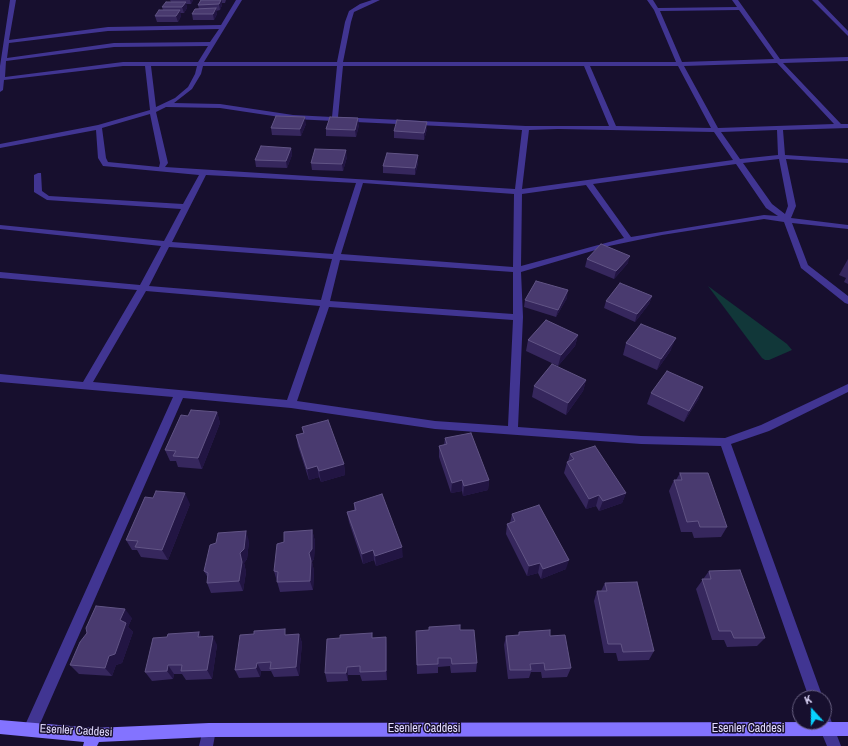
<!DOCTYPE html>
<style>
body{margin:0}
#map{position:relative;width:848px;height:746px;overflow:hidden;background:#170f2e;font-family:"Archivo Narrow",sans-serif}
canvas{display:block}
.north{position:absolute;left:792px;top:690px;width:40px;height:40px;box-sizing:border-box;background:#170f2e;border:1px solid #696182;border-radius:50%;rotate:339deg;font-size:11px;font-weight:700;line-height:16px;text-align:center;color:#e3dcff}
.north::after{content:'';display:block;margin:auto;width:14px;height:18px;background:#08d2ff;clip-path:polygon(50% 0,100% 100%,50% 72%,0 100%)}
</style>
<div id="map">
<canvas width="848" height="746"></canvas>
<div class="north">K</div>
</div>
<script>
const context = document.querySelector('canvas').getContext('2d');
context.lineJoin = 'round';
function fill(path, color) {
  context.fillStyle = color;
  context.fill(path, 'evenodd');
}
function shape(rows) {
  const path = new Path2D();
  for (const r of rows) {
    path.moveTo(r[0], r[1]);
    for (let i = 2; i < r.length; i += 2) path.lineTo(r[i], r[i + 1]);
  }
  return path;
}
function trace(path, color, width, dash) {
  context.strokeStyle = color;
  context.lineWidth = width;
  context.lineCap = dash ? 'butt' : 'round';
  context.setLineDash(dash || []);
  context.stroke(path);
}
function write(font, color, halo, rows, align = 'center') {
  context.font = font + ' "Archivo Narrow",sans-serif';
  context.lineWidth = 3;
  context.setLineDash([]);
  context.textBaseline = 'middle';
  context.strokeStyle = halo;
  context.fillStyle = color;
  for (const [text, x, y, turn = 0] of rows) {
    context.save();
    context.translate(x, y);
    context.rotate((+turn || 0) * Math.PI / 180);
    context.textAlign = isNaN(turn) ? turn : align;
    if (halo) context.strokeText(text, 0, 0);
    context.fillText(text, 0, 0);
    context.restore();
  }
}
const green = shape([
 [708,286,787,344,792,350,769,360,765,360,762,358]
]);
const street = shape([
 [10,0,16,0,9,40,108,27,221,25,236,0,242,0,204,62,337,62,345,22,349,11,360,4,372,0,380,0,354,12,351,22,343,62,676,62,654,10,647,0,653,0,658,8,737,7,732,0,738,0,780,59,848,57,848,61,783,63,841,124,848,124,848,128,783,130,785,155,848,159,848,163,786,159,796,206,791,218,848,225,848,229,792,223,808,265,848,296,848,304,845,303,801,268,784,222,764,219,662,235,609,246,521,272,523,317,518,427,641,436,725,438,761,425,848,384,848,392,769,431,731,444,823,698,809,698,721,446,641,444,435,429,291,408,183,398,36,733,31,735,26,733,24,728,26,723,173,397,0,382,0,374,83,382,137,290,0,278,0,272,140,285,161,246,0,229,0,225,164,241,181,209,47,200,34,192,34,175,38,173,41,173,42,191,49,196,183,204,199,175,103,166,98,158,96,130,0,148,0,144,98,125,150,110,145,66,123,66,4,80,3,90,0,92,0,66,10,0],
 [739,10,774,59,682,62,660,11,739,10],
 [219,29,210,42,114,43,7,58,9,43,108,31,219,29],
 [208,46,198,62,123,62,5,77,6,61,114,47,208,46],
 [777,63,834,124,718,128,684,66,777,63],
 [151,66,197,66,195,74,188,87,175,98,156,107,151,66],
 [203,66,337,66,332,117,293,115,220,104,174,103,192,89,201,74,203,66],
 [343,66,584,66,609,126,526,126,338,117,343,66],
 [590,66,678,66,711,128,616,126,590,66],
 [166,107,220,108,293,119,522,130,515,189,165,167,168,163,156,112,166,107],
 [150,114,160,163,159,167,108,162,106,158,102,128,150,114],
 [558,129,714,132,733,160,522,189,529,130,558,129],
 [777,130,778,155,740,159,721,132,777,130],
 [779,159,788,206,785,214,772,204,743,163,779,159],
 [736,164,766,208,778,216,764,215,631,237,593,184,736,164],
 [206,175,356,183,333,254,172,242,206,175],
 [363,183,514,194,513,267,341,254,363,183],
 [586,185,624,238,521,266,522,194,586,185],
 [169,247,332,259,321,300,149,286,169,247],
 [340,260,513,272,513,314,330,301,340,260],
 [146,291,320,306,287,400,93,382,146,291],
 [329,307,513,320,508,426,435,421,297,401,329,307],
 [812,0,818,0,848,31,848,36,812,0],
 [824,713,829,715,841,746,827,746,817,722,824,722,824,713],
 [209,723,214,725,216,730,213,746,199,746,204,725,209,723]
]);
const secondary = shape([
 [0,720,94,728,209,723,848,722,848,736,209,737,99,742,97,746,83,746,84,742,0,734,0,720]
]);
const wall = shape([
 [170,0,193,0,191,4,186,4,187,8,184,13,180,13,181,16,178,22,157,22,155,16,163,10,162,7,171,2],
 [201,0,226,0,225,3,222,3,222,5,220,10,216,11,217,14,214,20,193,20,192,14,199,9,198,5],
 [427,122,427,129,424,140,394,138,394,131],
 [306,124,301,136,272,135,271,128],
 [359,125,356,137,326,136,326,129],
 [291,148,292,155,287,168,256,167,255,160],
 [418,155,418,163,415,175,383,173,383,166],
 [347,157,343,171,312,170,311,163],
 [587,259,628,263,614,279,585,267],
 [848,259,848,284,844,282,846,278,839,275],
 [652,296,649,304,635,322,604,308,606,301],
 [567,298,556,317,524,307,525,300],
 [578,335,575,346,558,366,526,351,528,340],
 [626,343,671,350,657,370,623,355],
 [586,380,583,391,566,415,532,397,534,386],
 [651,393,699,398,684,422,647,404],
 [217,412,220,423,202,469,178,467,176,461,170,461,165,450,188,416],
 [302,427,344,464,345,475,321,482,319,477,309,480,298,446,296,435,303,433],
 [445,438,489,480,488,490,463,496,462,491,451,493,439,457,439,446,444,445],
 [570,454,626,493,622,503,599,511,596,506,586,509,564,473,567,462,568,461],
 [680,473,727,527,721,537,694,538,692,532,681,532,669,491,674,480,676,480],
 [354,503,403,557,376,566,374,560,363,564,349,522,347,512,354,510],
 [190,504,168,560,141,557,137,550,132,550,126,540],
 [512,514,566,569,541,579,538,573,527,576,506,534,507,524,510,523],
 [312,530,315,541,314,559,312,562,314,571,313,590,280,592,274,571,284,542],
 [249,541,247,559,244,563,246,572,243,591,211,593,207,583,208,578,204,571],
 [709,571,765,638,757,646,727,647,724,640,712,640,696,589],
 [605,583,654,651,649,660,618,661,616,653,604,653,594,601,597,591,601,591],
 [132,618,128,627,133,632,122,663,116,665,112,676,79,674,70,665,87,633],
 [460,630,477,663,476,672,451,673,450,666,438,667,438,673,417,674,416,631],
 [519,632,550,636,571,668,567,677,542,678,541,672,531,672,529,678,508,679,504,645,506,636,518,635],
 [372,633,372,638,387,646,387,680,362,681,360,675,348,675,348,681,327,682,325,673],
 [299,634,302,643,299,676,274,677,271,671,261,671,260,677,239,678,235,670,287,635],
 [202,637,217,645,212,679,186,680,182,674,174,674,173,679,152,681,145,672]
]);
const shadedWall = shape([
 [190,0,193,0,191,4],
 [221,0,222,0,222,5,220,10,219,4],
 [186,2,187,8,184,13,182,7],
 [216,8,217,14,214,20,213,14],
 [180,10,181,16,178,22,176,16],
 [305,117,306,124,301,136,300,129],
 [358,118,359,125,356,137,355,130],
 [427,122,427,129,424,140,424,133],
 [291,148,292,155,287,168,286,161],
 [346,150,347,157,343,171,342,164],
 [418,155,418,163,415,175,415,168],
 [630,256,628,263,614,279,616,271],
 [568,290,567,298,556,317,558,310],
 [652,296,649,304,635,322,637,314],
 [578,335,575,346,558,366,561,355],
 [676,338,671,350,657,370,661,359],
 [586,380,583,391,566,415,568,403],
 [703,387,699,398,684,422,689,411],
 [217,412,220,423,202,469,198,458],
 [344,464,345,475,321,482,319,471],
 [317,466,319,477,309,480,307,469],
 [462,480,462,491,451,493,452,483],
 [489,480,488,490,463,496,464,486],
 [185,493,190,504,168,560,162,550],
 [626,493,622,503,599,511,603,501],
 [599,495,596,506,586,509,589,499],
 [312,530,315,541,314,559,312,562,314,571,313,590,310,581,309,553],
 [246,531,249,541,247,559,244,563,246,572,243,591,239,581,240,553],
 [402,547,403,557,376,566,375,556],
 [373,550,374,560,363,564,362,554],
 [569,560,566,569,541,579,543,569],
 [540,563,538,573,527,576,529,566],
 [125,609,132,618,128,627,133,632,122,663,116,665,112,676,105,668,120,620],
 [199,632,204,641,198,637],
 [299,634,302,643,299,676,296,667],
 [213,636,217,645,212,679,207,670],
 [386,637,387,646,387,680,386,671],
 [257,663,261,671,260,677,256,668],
 [168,665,174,674,173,679,167,671],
 [347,667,348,675,348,681,346,673]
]);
const building = shape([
 [201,0,221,0,219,4,198,5,201,0],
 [166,2,186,2,182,7,162,7,166,2],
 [216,8,213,14,192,14,195,9,216,8],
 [159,10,180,10,176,16,155,16,159,10],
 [276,116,305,117,300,129,271,128,276,116],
 [330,117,358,118,355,130,326,129,330,117],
 [397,120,427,122,424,133,394,131,397,120],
 [261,146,291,148,286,161,255,160,261,146],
 [315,149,346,150,342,164,311,163,315,149],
 [387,153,418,155,415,168,383,166,387,153],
 [601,244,630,256,616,271,587,259,601,244],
 [536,281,568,290,558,310,525,300,536,281],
 [620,283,652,296,637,314,606,301,620,283],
 [546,320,578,335,561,355,528,340,546,320],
 [641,324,676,338,661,359,626,343,641,324],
 [552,364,586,380,568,403,534,386,552,364],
 [667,371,703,387,689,411,651,393,667,371],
 [191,410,217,412,198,458,173,456,176,451,165,450,181,415,188,416,191,410],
 [328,420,344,464,319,471,317,466,307,469,296,435,304,433,302,427,328,420],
 [471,433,489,480,464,486,462,480,452,483,439,446,447,444,445,438,471,433],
 [595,446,626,493,603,501,599,495,589,499,567,462,574,459,570,454,595,446],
 [680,473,708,473,727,527,700,527,698,521,687,522,674,480,682,480,680,473],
 [156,491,185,493,162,550,135,547,138,541,126,540,145,497,153,498,156,491],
 [382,494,402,547,375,556,373,550,362,554,347,512,356,510,354,503,382,494],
 [539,505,569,560,543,569,540,563,529,566,507,524,515,521,512,514,539,505],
 [312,530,312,549,309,553,311,561,310,581,277,582,278,572,274,571,277,544,284,542,284,532,312,530],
 [246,531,244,549,240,553,242,562,239,581,207,583,208,573,204,571,210,545,216,543,218,533,246,531],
 [740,570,765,638,734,638,731,631,719,631,702,579,711,579,709,571,740,570],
 [637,582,654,651,623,652,621,644,608,644,597,591,607,591,605,583,637,582],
 [96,606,125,609,120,620,126,623,115,654,109,656,105,668,70,665,80,642,87,633,86,628,96,606],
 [460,625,460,630,474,630,477,663,452,664,451,658,438,658,438,664,417,665,416,631,429,630,429,627,460,625],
 [285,629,285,635,299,634,296,667,270,669,271,662,257,663,256,668,235,670,240,635,254,634,254,631,285,629],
 [550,630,550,636,565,635,571,668,545,670,544,663,530,664,531,670,510,670,506,636,519,635,519,632,550,630],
 [199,632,198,637,213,636,207,670,181,671,182,665,168,665,167,671,145,672,153,638,167,637,168,634,199,632],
 [372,633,372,638,386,637,386,671,360,672,360,666,347,667,346,673,325,673,327,639,340,638,340,635,372,633]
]);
const nearStreetnames = [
 ["Esenler Caddesi",424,729],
 ["Esenler Caddesi",748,729],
 ["Esenler Caddesi",76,731,3]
];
fill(green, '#113739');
fill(street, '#413592');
fill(secondary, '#8373ff');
fill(wall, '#36275d');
fill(shadedWall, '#221543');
fill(building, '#493a6f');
trace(building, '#615485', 1);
write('12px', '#e3dcff', '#170f2e', nearStreetnames);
</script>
